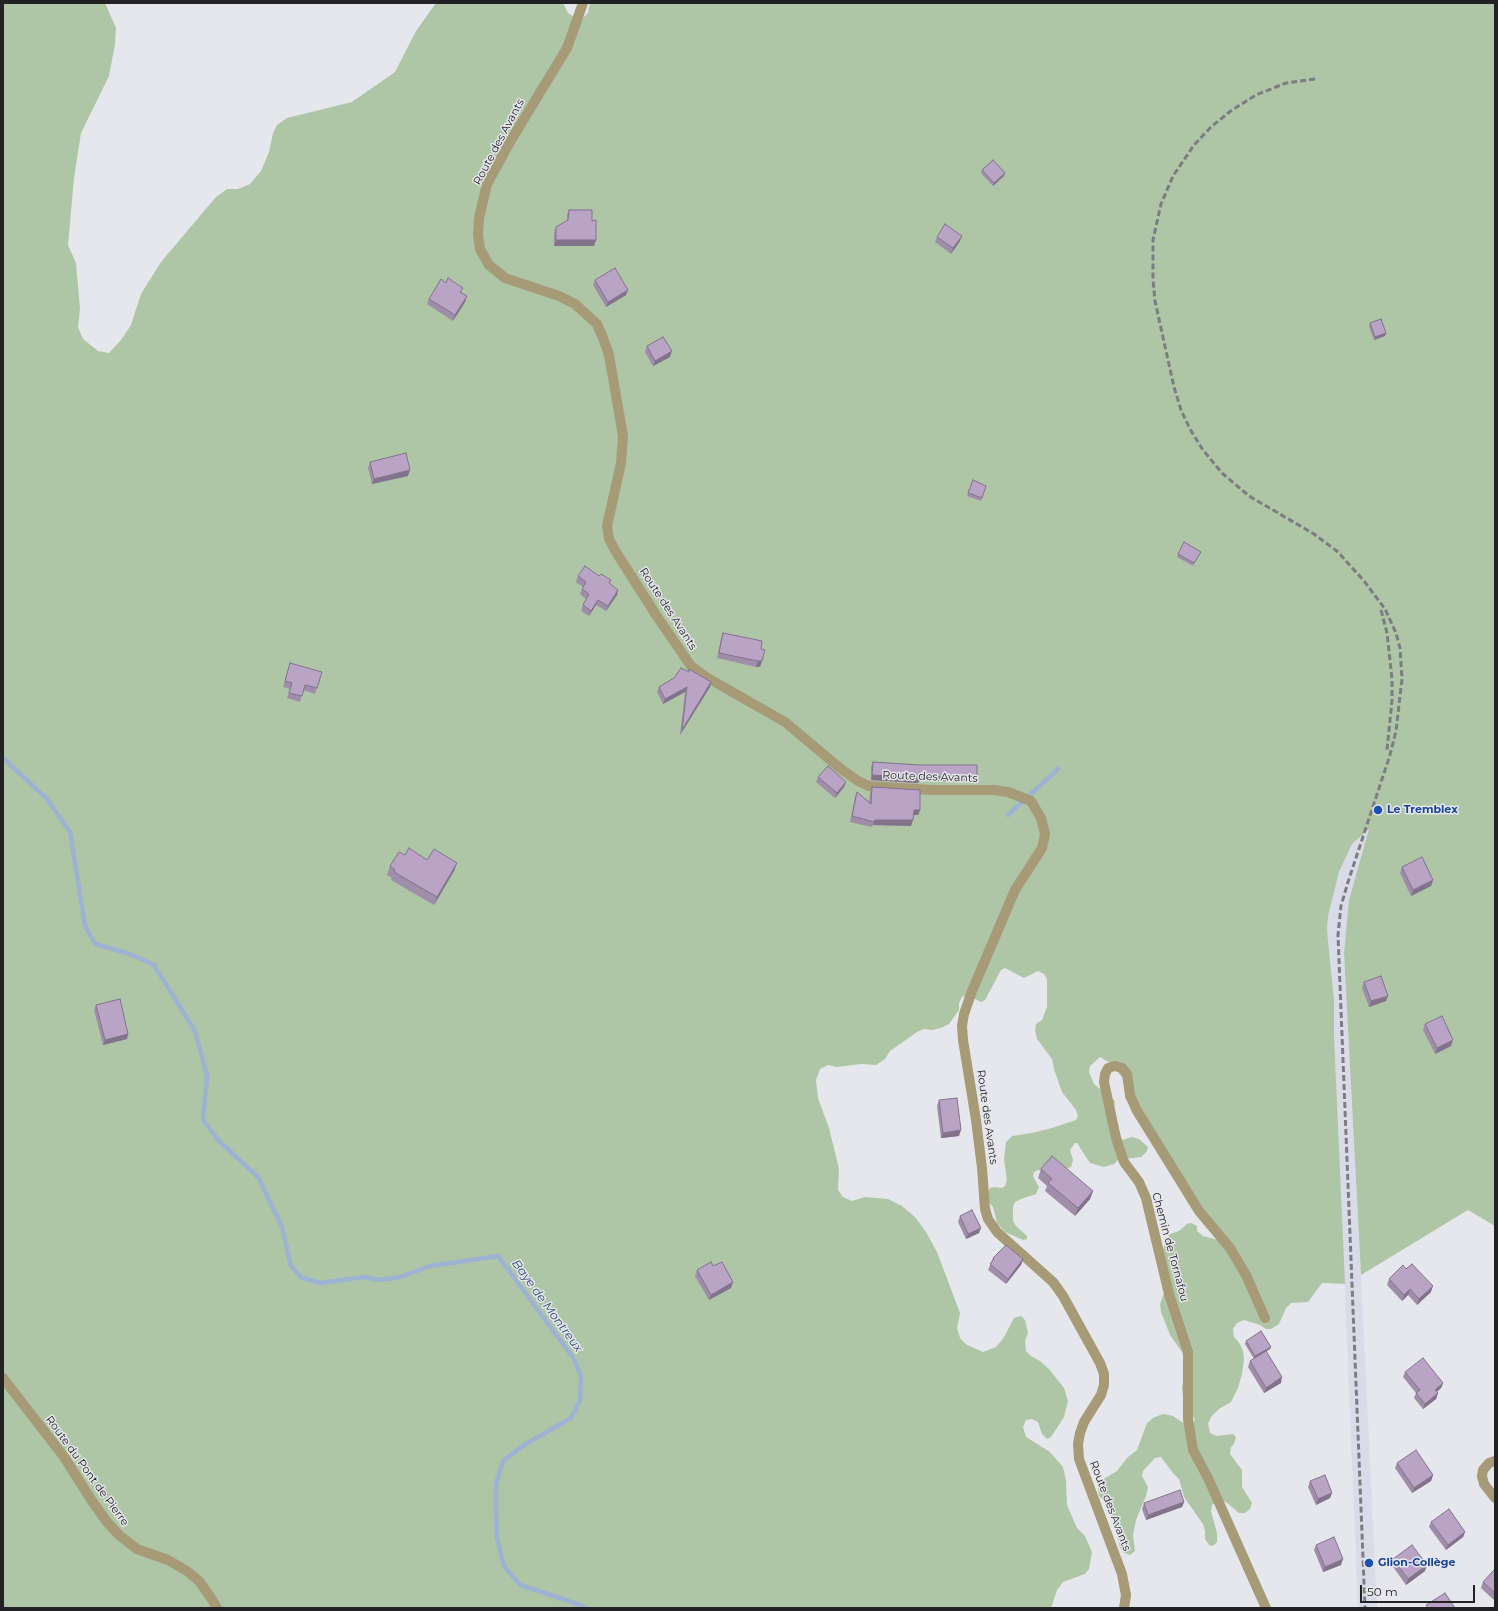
<!DOCTYPE html>
<meta charset="utf-8">
<style>
body{margin:0}
#map{position:relative;width:1498px;height:1611px;overflow:hidden;background:#e6e7ec;font-family:Montserrat,sans-serif}
canvas{display:block}
.frame{position:absolute;inset:0;border:4px solid #222224;pointer-events:none}
.scale{position:absolute;left:1360px;top:1585px;width:115px;height:18px;box-sizing:border-box;border:2px solid #222224;border-top:0;padding-left:5px;font-size:12px;line-height:14px;white-space:nowrap;color:#222224;-webkit-text-stroke:3px #e6e7ec;paint-order:stroke}
</style>
<div id="map">
<canvas width="1498" height="1611"></canvas>
<div class="frame"></div>
<div class="scale">50 m</div>
</div>
<script>
const context = document.querySelector('canvas').getContext('2d');
context.lineJoin = 'round';
function fill(path, color) {
  context.fillStyle = color;
  context.fill(path, 'evenodd');
}
function shape(rows) {
  const path = new Path2D();
  for (const r of rows) {
    path.moveTo(r[0], r[1]);
    for (let i = 2; i < r.length; i += 2) path.lineTo(r[i], r[i + 1]);
  }
  return path;
}
function trace(path, color, width, dash) {
  context.strokeStyle = color;
  context.lineWidth = width;
  context.lineCap = dash ? 'butt' : 'round';
  context.setLineDash(dash || []);
  context.stroke(path);
}
function write(font, color, halo, rows, align = 'center') {
  context.font = font + ' Montserrat,sans-serif';
  context.lineWidth = 3;
  context.setLineDash([]);
  context.textBaseline = 'middle';
  context.strokeStyle = halo;
  context.fillStyle = color;
  for (const [text, x, y, turn = 0] of rows) {
    context.save();
    context.translate(x, y);
    context.rotate((+turn || 0) * Math.PI / 180);
    context.textAlign = isNaN(turn) ? turn : align;
    if (halo) context.strokeText(text, 0, 0);
    context.fillText(text, 0, 0);
    context.restore();
  }
}
const built = shape([
 [1370,829,1349,900,1344,953,1361,1275,1377,1608,1358,1608,1334,1034,1334,1000,1327,930,1328,916,1339,872,1352,844]
]);
const green = shape([
 [3,3,105,3,116,28,115,44,109,76,81,133,74,178,68,245,76,263,80,309,78,327,83,339,98,351,109,353,121,340,131,325,141,294,161,262,216,197,227,189,238,189,250,184,261,171,269,152,273,133,277,125,287,118,352,102,395,72,416,31,436,3,563,3,568,13,574,17,583,18,588,13,590,3,1495,3,1495,1226,1468,1210,1361,1275,1344,953,1349,900,1369,829,1352,844,1339,872,1328,916,1327,930,1334,1000,1334,1034,1345,1284,1322,1283,1308,1302,1291,1303,1286,1308,1279,1324,1271,1329,1266,1329,1260,1325,1244,1320,1237,1323,1233,1329,1234,1337,1240,1344,1243,1351,1244,1359,1242,1374,1238,1388,1231,1402,1219,1409,1211,1417,1208,1424,1210,1433,1217,1436,1233,1434,1236,1437,1234,1444,1231,1447,1230,1454,1242,1470,1242,1487,1252,1503,1250,1509,1245,1513,1239,1513,1227,1503,1221,1500,1212,1505,1211,1511,1217,1533,1217,1542,1213,1546,1209,1545,1205,1539,1205,1531,1203,1524,1184,1497,1179,1479,1173,1473,1161,1457,1155,1458,1143,1471,1142,1476,1148,1487,1146,1496,1136,1520,1133,1535,1135,1551,1130,1555,1124,1553,1120,1548,1113,1518,1103,1500,1099,1496,1098,1488,1102,1480,1117,1471,1128,1457,1137,1450,1147,1423,1153,1418,1163,1414,1173,1416,1185,1424,1193,1423,1195,1420,1183,1397,1182,1388,1184,1375,1184,1360,1182,1352,1170,1335,1161,1312,1160,1304,1168,1282,1162,1254,1166,1239,1170,1234,1179,1231,1187,1224,1191,1223,1197,1226,1197,1231,1203,1236,1218,1240,1134,1116,1134,1111,1125,1098,1125,1085,1122,1077,1110,1063,1100,1057,1090,1066,1089,1072,1094,1084,1115,1101,1113,1116,1122,1140,1132,1137,1139,1139,1148,1147,1147,1151,1141,1157,1118,1160,1114,1164,1104,1167,1090,1163,1077,1143,1075,1143,1070,1150,1073,1160,1071,1167,1051,1173,1038,1170,1034,1172,1033,1176,1039,1187,1036,1194,1021,1199,1015,1202,1013,1207,1013,1221,1016,1226,1027,1236,1027,1239,1023,1240,1005,1232,997,1223,993,1207,988,1201,988,1192,990,1188,994,1187,1002,1188,1005,1186,1007,1180,1004,1159,1006,1142,1012,1136,1032,1133,1052,1128,1076,1120,1078,1116,1076,1110,1062,1092,1054,1069,1052,1059,1037,1039,1035,1030,1036,1024,1042,1020,1047,1007,1047,979,1044,974,1038,971,1024,978,1005,968,1001,970,985,1000,981,1002,967,995,962,997,959,1003,959,1010,949,1024,941,1028,932,1030,924,1029,917,1032,890,1051,885,1059,876,1065,861,1064,837,1067,828,1065,820,1069,816,1080,818,1098,829,1128,839,1169,838,1190,843,1197,852,1201,865,1197,888,1199,902,1206,915,1217,926,1232,937,1252,960,1313,957,1328,960,1338,967,1345,983,1352,996,1347,1003,1339,1014,1318,1021,1316,1025,1320,1028,1333,1025,1341,1026,1351,1031,1356,1040,1361,1049,1369,1064,1388,1068,1401,1064,1417,1051,1437,1047,1439,1042,1434,1038,1422,1032,1419,1026,1420,1023,1427,1026,1437,1050,1452,1063,1467,1066,1481,1067,1505,1077,1528,1085,1536,1092,1552,1089,1569,1085,1574,1063,1582,1057,1590,1051,1608,3,1608]
]);
const stream = shape([
 [3,758,47,799,70,832,85,926,95,944,130,954,154,965,195,1031,207,1076,203,1120,219,1141,258,1177,282,1227,291,1266,302,1278,321,1283,363,1277,379,1280,400,1277,430,1266,498,1256,574,1359,581,1376,580,1401,571,1418,524,1445,503,1461,496,1484,496,1513,497,1538,504,1566,520,1585,569,1601,587,1608],
 [1008,815,1058,769]
]);
const minor = shape([
 [583,3,567,48,510,142,487,184,479,218,478,235,480,249,489,265,505,278,559,296,575,304,597,324,603,338,609,355,623,436,621,463,607,526,609,539,616,552,656,615,691,666,706,677,785,722,841,769,858,781,869,786,932,790,994,790,1008,792,1031,801,1041,818,1045,834,1042,848,1015,890,972,991,964,1014,962,1026,963,1040,976,1120,982,1168,985,1209,988,1219,997,1232,1053,1282,1063,1296,1100,1363,1104,1374,1104,1385,1101,1395,1084,1422,1080,1433,1078,1444,1079,1459,1122,1574,1126,1595,1124,1608],
 [1265,1318,1246,1275,1230,1248,1199,1211,1136,1109,1130,1095,1127,1074,1122,1068,1115,1066,1108,1068,1105,1074,1104,1082,1116,1138,1124,1162,1139,1182,1146,1198,1169,1294,1188,1352,1188,1419,1193,1450,1208,1478,1266,1608],
 [3,1378,64,1457,92,1501,107,1522,119,1535,137,1549,168,1560,187,1571,199,1581,211,1598,217,1608],
 [1495,1461,1489,1463,1483,1470,1482,1476,1484,1484,1495,1498]
]);
const rail = shape([
 [1315,79,1286,83,1256,95,1232,110,1211,127,1194,145,1173,176,1161,204,1153,240,1153,279,1155,301,1174,387,1181,410,1190,429,1203,450,1222,473,1249,496,1314,534,1338,552,1364,581,1385,609,1396,633,1400,648,1402,679,1396,731,1390,755,1348,882,1341,906,1338,935,1365,1608],
 [1381,610,1387,633,1392,679,1392,700,1387,750]
]);
const wall = shape([
 [982,170,1004,176,993,186,981,173],
 [569,210,592,221,596,240,594,246,554,246,554,233,556,227,567,221,567,215],
 [937,237,960,241,951,254,935,242],
 [595,280,628,290,626,295,606,307,593,285],
 [446,283,463,288,461,292,467,296,465,302,453,321,427,304,429,299],
 [1370,323,1386,333,1385,336,1374,340,1369,326],
 [647,346,670,357,653,366,645,352],
 [370,462,408,476,372,484,368,468],
 [973,480,986,486,981,501,967,496],
 [1201,552,1193,566,1177,557,1178,554],
 [578,576,599,576,611,580,609,584,617,595,606,611,596,605,589,616,581,611,583,605,586,599,580,594,583,587,576,582],
 [723,633,761,649,760,667,756,667,717,658,721,638],
 [290,663,317,688,315,694,303,690,300,702,287,698,290,689,283,687],
 [689,669,711,682,710,687,680,735,685,692,663,704,657,692,659,687,688,672],
 [873,762,977,776,975,781,919,781,918,783,871,780,871,767],
 [818,777,846,782,844,787,835,798,816,782],
 [872,787,920,810,918,815,913,815,911,826,873,825,872,827,850,822,855,797,857,792,869,802,870,793],
 [405,855,427,860,457,863,454,871,434,905,391,880,392,878,387,875,390,866],
 [1402,867,1433,880,1431,886,1411,896,1400,873],
 [1364,982,1386,1001,1369,1007,1362,988],
 [96,1005,128,1034,127,1039,103,1045,94,1010],
 [1425,1024,1451,1046,1435,1054,1423,1030],
 [939,1100,959,1136,941,1138,937,1106],
 [1041,1169,1093,1191,1090,1199,1075,1216,1045,1191,1047,1186,1038,1178],
 [960,1216,979,1233,966,1239,958,1222],
 [993,1258,1023,1259,1021,1265,1006,1284,988,1270],
 [713,1266,731,1288,709,1300,695,1276,697,1270],
 [1389,1279,1431,1292,1417,1305,1408,1295,1402,1301,1387,1285],
 [1246,1341,1270,1349,1266,1351,1281,1383,1264,1393,1248,1367,1250,1361,1254,1359,1245,1344],
 [1405,1372,1443,1383,1441,1388,1437,1392,1438,1393,1436,1399,1423,1409,1414,1398,1416,1393,1403,1377],
 [1397,1463,1433,1475,1431,1481,1412,1493,1395,1468],
 [1310,1481,1332,1493,1330,1498,1316,1505,1308,1487],
 [1184,1502,1182,1507,1146,1520,1142,1509,1144,1503],
 [1431,1522,1465,1532,1463,1537,1446,1550,1429,1527],
 [1316,1545,1341,1565,1323,1572,1314,1550],
 [1393,1559,1425,1571,1406,1585,1391,1564],
 [1495,1569,1495,1601,1481,1588,1483,1582]
]);
const shadedWall = shape([
 [1005,173,1004,176,993,186,994,183],
 [962,236,960,241,951,254,953,248],
 [556,240,596,240,594,246,554,246],
 [628,290,626,295,606,307,608,302],
 [467,296,465,302,453,321,455,315],
 [1386,333,1385,336,1374,340,1375,337],
 [672,351,670,357,653,366,655,361],
 [410,470,408,476,372,484,374,479],
 [618,590,617,595,606,611,608,606],
 [598,600,596,605,589,616,591,611],
 [758,661,762,661,760,667,756,667],
 [711,682,710,687,680,735,682,730],
 [687,687,685,692,663,704,665,699],
 [872,775,920,777,977,776,975,781,919,781,918,783,871,780],
 [846,782,844,787,835,798,837,793],
 [914,810,920,810,918,815,912,815],
 [875,820,913,820,911,826,873,825],
 [457,863,454,871,434,905,437,897],
 [1433,880,1431,886,1411,896,1413,890],
 [1388,996,1386,1001,1369,1007,1371,1001],
 [128,1034,127,1039,103,1045,105,1040],
 [1453,1040,1451,1046,1435,1054,1437,1048],
 [961,1130,959,1136,941,1138,943,1133],
 [1093,1191,1090,1199,1075,1216,1078,1208],
 [981,1228,979,1233,966,1239,968,1234],
 [1023,1259,1021,1265,1006,1284,1008,1279],
 [733,1282,731,1288,709,1300,711,1295],
 [1433,1286,1431,1292,1417,1305,1419,1299],
 [1410,1289,1408,1295,1402,1301,1404,1295],
 [1271,1347,1270,1349,1254,1359,1255,1356],
 [1282,1377,1281,1383,1264,1393,1266,1388],
 [1443,1383,1441,1388,1433,1395,1435,1390],
 [1438,1393,1436,1399,1423,1409,1425,1404],
 [1433,1475,1431,1481,1412,1493,1414,1488],
 [1332,1493,1330,1498,1316,1505,1318,1499],
 [1184,1502,1182,1507,1146,1520,1148,1515],
 [1465,1532,1463,1537,1446,1550,1448,1545],
 [1343,1559,1341,1565,1323,1572,1325,1567],
 [1427,1565,1425,1571,1406,1585,1408,1579]
]);
const building = shape([
 [993,160,1005,173,994,183,982,170,993,160],
 [569,210,592,210,592,221,596,220,596,240,556,240,556,227,568,220,569,210],
 [945,224,962,236,953,248,937,237,945,224],
 [615,268,628,290,608,302,595,280,615,268],
 [448,278,463,288,460,292,467,296,455,315,429,299,441,279,446,283,448,278],
 [1381,319,1386,333,1375,337,1370,323,1381,319],
 [663,337,672,351,655,361,647,346,663,337],
 [406,453,410,470,374,479,370,462,406,453],
 [973,480,986,486,982,498,968,493,973,480],
 [1184,542,1201,552,1194,563,1178,554,1184,542],
 [585,566,599,576,601,574,611,580,609,583,618,590,608,606,598,600,591,611,583,605,589,594,582,589,586,582,578,576,585,566],
 [723,633,762,641,761,649,765,650,762,661,758,661,719,653,723,633],
 [290,663,322,672,317,688,305,685,302,696,289,693,292,683,285,681,290,663],
 [681,668,689,672,689,669,711,682,682,730,687,687,665,699,659,687,674,678,681,668],
 [873,762,919,765,977,765,977,776,920,777,920,778,872,775,873,762],
 [828,766,846,782,837,793,818,777,828,766],
 [872,787,920,790,920,810,914,810,913,820,875,820,874,822,852,816,857,792,871,804,872,787],
 [409,848,427,860,434,849,457,863,437,897,394,872,395,870,390,866,399,852,405,855,409,848],
 [1422,857,1433,880,1413,890,1402,867,1422,857],
 [1381,976,1388,996,1371,1001,1364,982,1381,976],
 [120,999,128,1034,105,1040,96,1005,120,999],
 [1442,1016,1453,1040,1437,1048,1425,1024,1442,1016],
 [957,1098,961,1130,943,1133,939,1100,957,1098],
 [1052,1156,1093,1191,1078,1208,1048,1183,1052,1179,1041,1169,1052,1156],
 [972,1210,981,1228,968,1234,960,1216,972,1210],
 [1006,1245,1023,1259,1008,1279,990,1264,994,1259,993,1258,1006,1245],
 [711,1262,713,1266,722,1262,733,1282,711,1295,697,1270,711,1262],
 [1412,1264,1433,1286,1419,1299,1410,1289,1404,1295,1389,1279,1403,1265,1406,1269,1412,1264],
 [1261,1331,1271,1347,1255,1356,1246,1341,1261,1331],
 [1266,1351,1282,1377,1266,1388,1250,1361,1266,1351],
 [1423,1358,1443,1383,1435,1390,1438,1393,1425,1404,1416,1393,1420,1390,1405,1372,1423,1358],
 [1416,1450,1433,1475,1414,1488,1397,1463,1416,1450],
 [1325,1475,1332,1493,1318,1499,1310,1481,1325,1475],
 [1180,1490,1184,1502,1148,1515,1144,1503,1180,1490],
 [1449,1509,1465,1532,1448,1545,1431,1522,1449,1509],
 [1334,1537,1343,1559,1325,1567,1316,1545,1334,1537],
 [1412,1545,1427,1565,1408,1579,1393,1559,1412,1545],
 [1495,1569,1495,1593,1483,1582,1495,1569],
 [1445,1593,1455,1608,1428,1608,1426,1605,1445,1593]
]);
const markers = [
 [1378,810,5,"#1a4fb4"],
 [1369,1563,5,"#1a4fb4"]
];
const streetNames = [
 ["Route des Avants",499,142,-62],
 ["Route des Avants",668,609,57],
 ["Route des Avants",930,777,2],
 ["Route des Avants",987,1117,82],
 ["Chemin de Tornafou",1170,1247,75],
 ["Route du Pont de Pierre",87,1471,54],
 ["Route des Avants",1110,1506,69]
];
const transitNames = [
 ["Le Tremblex",1387,810],
 ["Glion-Collège",1378,1563]
];
const waterNames = [
 ["Baye de Montreux",547,1306,54]
];
fill(built, '#dadbe8');
fill(green, '#aec5a6');
trace(stream, '#9eb2d3', 4.5);
trace(minor, '#a69a77', 10);
trace(rail, '#7d7d81', 3, [6, 3]);
fill(wall, '#a08daa');
fill(shadedWall, '#82738b');
fill(building, '#baa4c6');
trace(building, '#82738b', 1);
for (const [x, y, r, color] of markers) {
  const dot = new Path2D();
  dot.arc(x, y, r, 0, 2 * Math.PI);
  context.fillStyle = color;
  context.fill(dot);
  trace(dot, '#e6e7ec', 1.5);
}
write('11px', '#222224', '#e6e7ec', streetNames);
write('bold 11px', '#164399', '#e6e7ec', transitNames, 'left');
write('italic 12px', '#2c4774', '#e6e7ec', waterNames);
</script>
